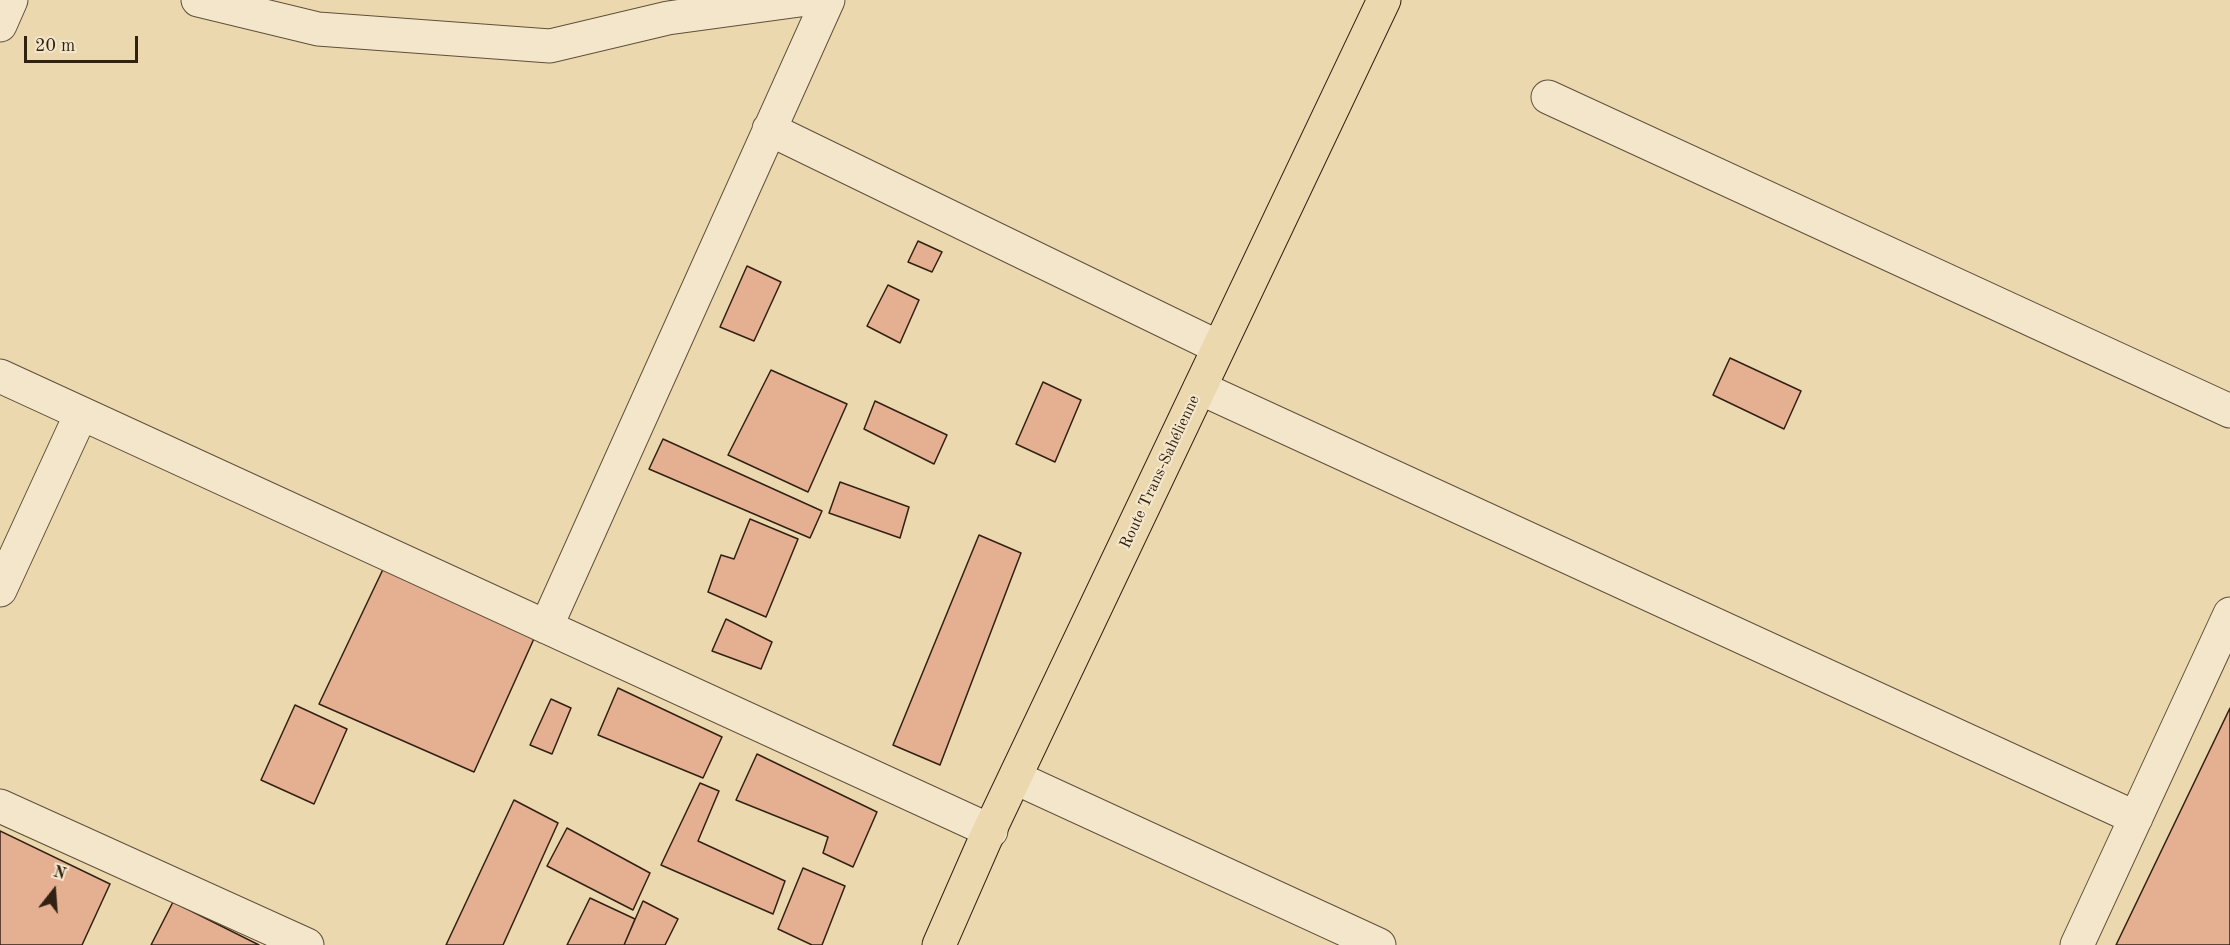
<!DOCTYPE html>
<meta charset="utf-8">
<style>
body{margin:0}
#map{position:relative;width:2230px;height:945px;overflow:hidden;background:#ecd8ae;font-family:"Old Standard TT",serif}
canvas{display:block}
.north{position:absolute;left:24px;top:861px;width:60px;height:60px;-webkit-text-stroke:4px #f3e6ca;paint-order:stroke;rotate:17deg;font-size:16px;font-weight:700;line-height:24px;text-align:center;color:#312113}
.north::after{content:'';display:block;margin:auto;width:21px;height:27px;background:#312113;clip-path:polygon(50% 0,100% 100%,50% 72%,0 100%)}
.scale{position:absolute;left:24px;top:36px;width:114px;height:27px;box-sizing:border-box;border:3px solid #312113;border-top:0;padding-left:8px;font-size:18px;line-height:21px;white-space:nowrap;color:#312113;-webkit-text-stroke:4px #f3e6ca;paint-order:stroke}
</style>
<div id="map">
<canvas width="2230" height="945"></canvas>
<div class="north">N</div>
<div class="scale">20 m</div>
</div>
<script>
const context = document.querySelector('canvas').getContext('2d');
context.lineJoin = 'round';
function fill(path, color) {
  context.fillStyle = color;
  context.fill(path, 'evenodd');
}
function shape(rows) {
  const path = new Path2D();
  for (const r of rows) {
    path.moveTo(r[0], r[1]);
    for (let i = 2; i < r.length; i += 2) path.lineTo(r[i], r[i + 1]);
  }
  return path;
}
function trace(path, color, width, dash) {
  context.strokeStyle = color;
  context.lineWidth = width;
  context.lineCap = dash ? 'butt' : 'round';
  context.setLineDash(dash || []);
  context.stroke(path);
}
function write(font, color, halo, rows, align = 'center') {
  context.font = font + ' "Old Standard TT",serif';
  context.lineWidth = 4.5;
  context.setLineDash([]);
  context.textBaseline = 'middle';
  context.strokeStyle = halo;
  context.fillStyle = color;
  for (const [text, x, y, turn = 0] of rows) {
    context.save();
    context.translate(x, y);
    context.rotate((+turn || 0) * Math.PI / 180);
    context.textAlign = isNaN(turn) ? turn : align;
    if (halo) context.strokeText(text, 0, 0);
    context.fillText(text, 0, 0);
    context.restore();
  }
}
const building = shape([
 [918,241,942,252,932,272,908,262,918,241],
 [747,266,781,282,754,341,720,327,747,266],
 [888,285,919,300,900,343,867,326,888,285],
 [1730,358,1801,391,1784,429,1713,395,1730,358],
 [771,370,847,404,808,492,728,455,771,370],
 [1043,382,1081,400,1055,462,1016,444,1043,382],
 [875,401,947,435,934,464,864,429,875,401],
 [663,439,822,511,810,538,649,469,663,439],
 [840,482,909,507,900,538,829,513,840,482],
 [750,519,798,539,766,617,708,592,721,555,734,559,750,519],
 [979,535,1021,553,940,765,893,745,979,535],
 [386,563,537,632,474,772,319,704,386,563],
 [726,619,772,642,761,669,712,651,726,619],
 [618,688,722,737,703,778,598,735,618,688],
 [551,699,571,708,552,754,530,745,551,699],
 [295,705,347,729,314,804,261,780,295,705],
 [2230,708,2230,945,2116,945,2230,708],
 [757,754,877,812,853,867,823,853,828,837,736,800,757,754],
 [700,783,719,791,698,841,785,881,773,914,661,865,700,783],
 [514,800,558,823,503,945,446,945,514,800],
 [567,828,650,873,633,910,547,866,567,828],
 [0,831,110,884,82,945,0,945,0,831],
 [803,868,845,886,822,945,812,945,778,929,803,868],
 [590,898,635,919,624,945,567,945,590,898],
 [643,901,678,919,665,945,624,945,643,901],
 [173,902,259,945,151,945,173,902]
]);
const street = shape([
 [198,0,318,29,550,46,668,18,800,0],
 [0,25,11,0],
 [1548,97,2230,411],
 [769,129,1218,347],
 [0,376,991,831],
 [1200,388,2136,818],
 [0,590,81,414],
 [546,627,828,0],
 [1016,778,1379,945],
 [0,806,307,945],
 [2077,945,2230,614]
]);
const highway = shape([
 [939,945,985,840,1384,0]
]);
const streetNames = [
 ["Route Trans-Sahélienne",1160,472,-65]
];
fill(building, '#e5af92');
trace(building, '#312113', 1.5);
trace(street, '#604f3a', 35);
trace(highway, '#312113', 35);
trace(street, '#f3e6ca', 33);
trace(highway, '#ecd8ae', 33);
write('16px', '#312113', '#f3e6ca', streetNames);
</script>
